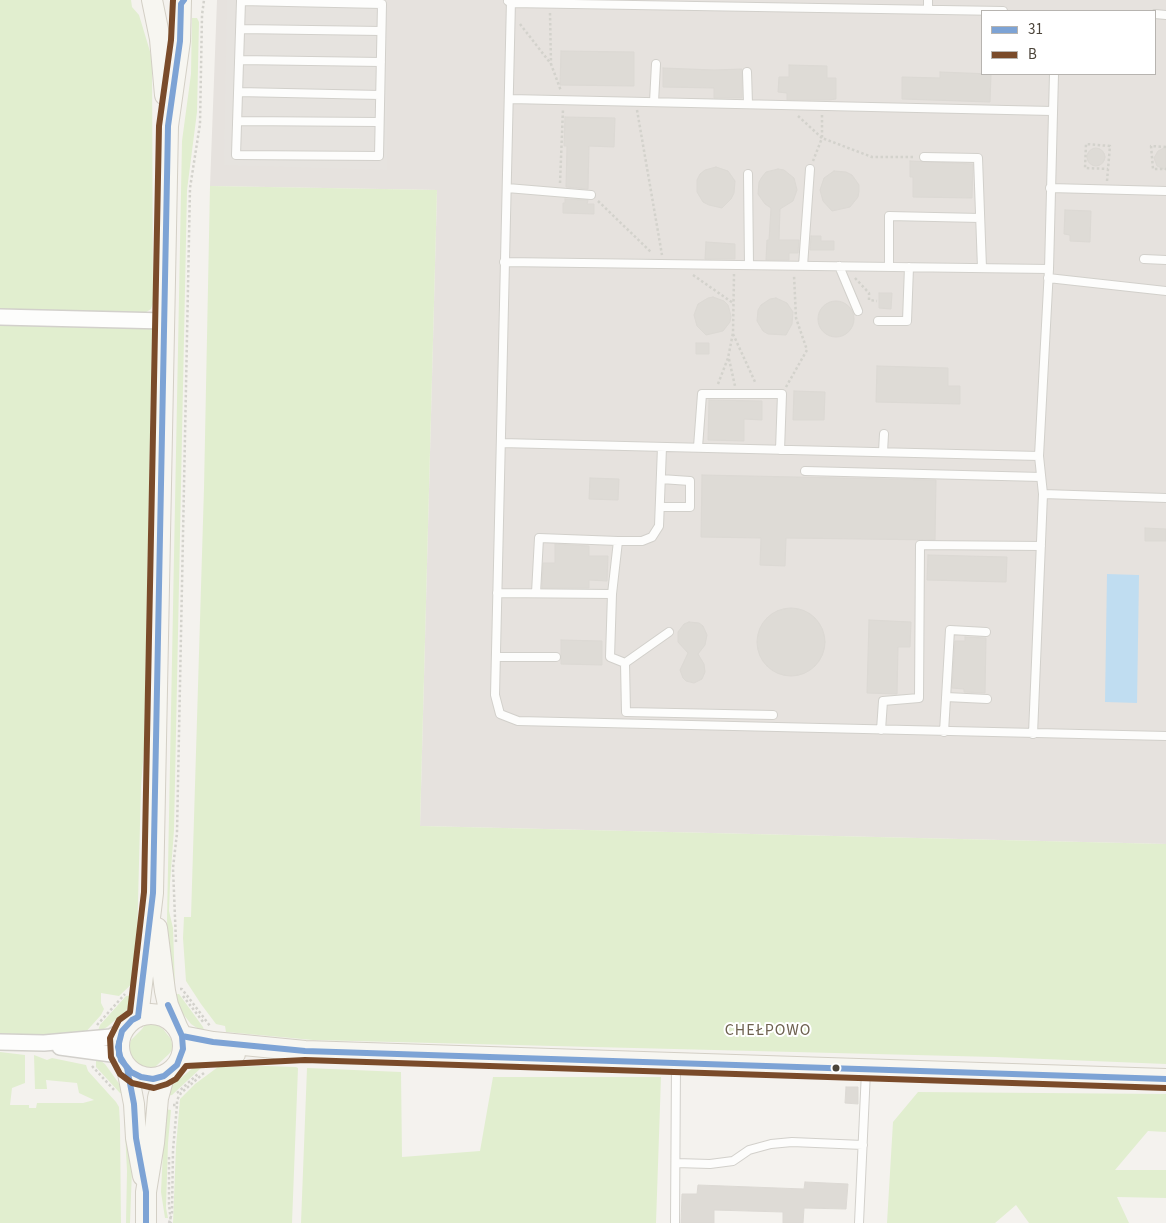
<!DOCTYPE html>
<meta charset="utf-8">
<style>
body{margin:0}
#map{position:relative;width:1166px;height:1223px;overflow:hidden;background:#f4f2ee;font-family:"Source Sans 3",sans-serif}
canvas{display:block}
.legend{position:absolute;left:981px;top:10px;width:175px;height:65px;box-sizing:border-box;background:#fff;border:1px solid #b7b4b0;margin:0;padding:6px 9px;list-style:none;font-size:15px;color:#4b4439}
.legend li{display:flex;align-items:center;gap:10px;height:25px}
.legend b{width:25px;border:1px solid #b7b4b0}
</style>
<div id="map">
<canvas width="1166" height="1223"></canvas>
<ul class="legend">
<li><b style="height:6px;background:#7da3d5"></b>31</li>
<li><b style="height:6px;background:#7a4b2a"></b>B</li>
</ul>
</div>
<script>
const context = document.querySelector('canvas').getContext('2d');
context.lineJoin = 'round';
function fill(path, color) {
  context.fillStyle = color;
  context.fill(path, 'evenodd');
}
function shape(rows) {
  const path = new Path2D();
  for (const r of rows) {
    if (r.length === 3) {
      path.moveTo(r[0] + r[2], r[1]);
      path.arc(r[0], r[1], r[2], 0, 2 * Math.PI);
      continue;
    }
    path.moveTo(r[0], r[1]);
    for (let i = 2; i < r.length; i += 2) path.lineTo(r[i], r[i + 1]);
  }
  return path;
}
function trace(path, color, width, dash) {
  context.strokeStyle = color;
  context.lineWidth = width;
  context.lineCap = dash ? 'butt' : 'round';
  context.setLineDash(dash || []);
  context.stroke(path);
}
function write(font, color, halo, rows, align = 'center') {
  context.font = font + ' "Source Sans 3",sans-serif';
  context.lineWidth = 4;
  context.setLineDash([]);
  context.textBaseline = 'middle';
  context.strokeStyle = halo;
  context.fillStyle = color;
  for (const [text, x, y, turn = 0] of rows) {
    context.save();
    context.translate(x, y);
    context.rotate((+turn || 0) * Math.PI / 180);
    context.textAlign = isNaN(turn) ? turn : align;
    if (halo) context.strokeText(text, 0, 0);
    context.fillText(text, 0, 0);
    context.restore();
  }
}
const industrial = shape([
 [217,0,1166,0,1166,844,420,826,437,190,210,186],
 [982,11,1155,11,1155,74,982,74]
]);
const green = shape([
 [0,0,131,0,132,7,139,15,152,58,153,303,151,309,145,313,0,314],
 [192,18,197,18,199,22,197,112,187,190,174,830,170,883,169,911,173,928,175,987,169,987,167,919,182,141,191,74],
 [210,186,437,190,420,826,1166,844,1166,1064,995,1057,313,1040,226,1032,225,1026,216,1024,201,1004,186,981,183,938,184,917,191,917,204,488],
 [0,325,152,329,144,749,141,786,136,980,119,996,101,993,101,1003,104,1009,101,1015,84,1034,0,1036],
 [179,994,203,1027,204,1030,200,1030,191,1024,172,1000,170,995],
 [134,995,126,1011,107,1027,97,1033,100,1025,126,996],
 [146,1023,157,1025,163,1029,171,1039,172,1044,172,1050,169,1054,155,1067,154,1071,142,1069,135,1064,129,1053,129,1046,131,1040,142,1029],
 [0,1052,25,1055,25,1083,12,1088,10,1105,29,1105,29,1108,36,1108,37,1103,83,1103,94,1100,79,1093,77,1083,46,1080,47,1089,35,1089,34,1055,47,1060,52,1058,86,1065,88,1071,116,1102,119,1107,120,1124,121,1223,0,1223],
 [96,1057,105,1064,128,1096,120,1093,96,1067],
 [200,1062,202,1065,201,1068,172,1095,167,1096,169,1088],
 [266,1066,296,1067,298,1068,292,1223,173,1223,176,1147,180,1099,195,1084,218,1067],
 [307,1068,401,1072,402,1157,480,1151,493,1077,661,1077,656,1223,301,1223],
 [918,1092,1166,1094,1166,1132,1148,1131,1115,1170,1166,1170,1166,1198,1117,1197,1129,1223,1029,1223,1016,1205,995,1223,887,1223,893,1122],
 [165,1109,171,1110,168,1143,166,1208,168,1218,165,1218,161,1192],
 [124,1110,130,1110,132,1169,130,1223,126,1223,127,1171]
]);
const parking = shape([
 [227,0,387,0,387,170,224,165]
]);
const water = shape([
 [1107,574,1139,575,1137,703,1105,702]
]);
const building = shape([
 [561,51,634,52,634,86,560,85,561,51],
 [789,65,827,66,827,78,836,78,836,99,829,100,787,100,787,93,778,92,779,77,789,77,789,65],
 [663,68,714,70,742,69,742,98,714,98,714,88,663,87,663,68],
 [940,72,991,74,990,102,902,99,902,77,940,78,940,72],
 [565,117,615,118,614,147,589,146,588,189,566,187,567,146,564,146,565,117],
 [1166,147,1166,170,1157,166,1154,158,1158,151,1166,147],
 [1096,157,9],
 [910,161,973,164,972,198,913,197,913,177,910,177,910,161],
 [716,167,728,171,735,181,734,193,731,199,722,208,709,205,703,202,697,192,697,180,700,174,705,170,716,167],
 [778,169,784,170,794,178,797,190,793,201,780,209,779,240,799,240,798,253,789,253,789,260,766,260,767,240,769,240,771,208,765,204,758,194,759,182,762,177,766,172,778,169],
 [834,171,846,172,852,175,859,185,859,191,858,197,850,207,832,211,823,201,820,190,824,178,834,171],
 [565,199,588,200,587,204,594,204,594,214,563,213,563,203,565,203,565,199],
 [1065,210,1091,211,1090,242,1070,241,1070,235,1064,234,1065,210],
 [811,236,821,236,821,241,834,241,834,250,810,250,811,236],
 [706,242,735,244,735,259,705,259,706,242],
 [879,293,892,293,891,309,879,308,879,293],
 [713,297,724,301,728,305,731,316,730,322,723,331,706,335,697,326,694,315,698,304,708,298,713,297],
 [776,298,787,303,793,312,792,324,786,335,768,334,763,331,757,321,758,310,761,305,770,299,776,298],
 [836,319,18],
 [696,343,709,343,709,354,696,354,696,343],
 [877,366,948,368,948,386,960,386,960,404,876,402,877,366],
 [794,391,825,392,824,420,793,420,794,391],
 [709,400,762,401,762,420,744,419,744,441,708,440,709,400],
 [702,475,936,480,935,540,786,538,785,566,760,565,761,538,701,537,702,475],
 [590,478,619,479,618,500,589,499,590,478],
 [1145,528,1166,529,1166,541,1145,541,1145,528],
 [555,544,589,546,589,556,608,556,607,581,589,580,589,588,542,588,543,563,555,563,555,544],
 [928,555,1007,557,1006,582,927,580,928,555],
 [791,642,34],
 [869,620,911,622,910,647,898,647,897,694,867,693,869,620],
 [689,622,699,623,703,626,707,635,705,645,698,654,704,664,705,672,702,679,694,683,686,681,683,678,680,670,688,653,678,642,678,632,684,624,689,622],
 [965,637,986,638,985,693,964,692,964,689,952,688,955,641,965,641,965,637],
 [561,640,602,641,602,665,561,664,561,640],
 [846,1087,858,1087,858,1104,845,1103,846,1087],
 [805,1182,848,1184,846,1209,804,1208,803,1223,783,1223,783,1212,714,1210,714,1223,681,1223,682,1194,697,1194,698,1185,804,1189,805,1182]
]);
const path = shape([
 [550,13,551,64],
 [520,24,551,64,561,91],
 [637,110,662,255],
 [822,115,822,138,872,157,915,157],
 [798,116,822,138,813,161],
 [1166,147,1151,146,1153,169,1166,169],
 [1107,181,1108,169,1110,146,1086,144,1085,168,1108,169],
 [560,183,563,109],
 [598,201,652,253],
 [693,275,733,303],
 [855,278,869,293,869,300,877,301],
 [733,334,756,384],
 [729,359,735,386],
 [718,384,728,358,733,333,734,274],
 [786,387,807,350,796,318,794,275],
 [176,942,173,868,177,833,190,188,200,124,202,15,204,0],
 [180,989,182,989,210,1026],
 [183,996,204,1023],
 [97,1025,125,994],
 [92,1066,115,1091],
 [177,1093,199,1073],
 [173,1105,177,1105,177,1100,181,1093,205,1072],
 [169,1157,169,1204,171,1223],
 [169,1223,172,1213,173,1150,177,1105]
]);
const lane = shape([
 [511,0,495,695,500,714,518,721,1166,736],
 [241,1,382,4,379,156,236,155,241,1],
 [508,1,511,3,1003,11],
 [928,10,928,0],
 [1155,14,1166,15],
 [240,29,381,31],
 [239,60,381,62],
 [747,72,748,104],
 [238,92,380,95],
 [510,99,1052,111],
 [654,102,656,64],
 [237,121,379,122],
 [924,157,978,158,982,268],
 [748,174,749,265],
 [507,188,591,195],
 [1050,188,1166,191],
 [1144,259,1166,260],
 [504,262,1049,269],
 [803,266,810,169],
 [839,266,858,311],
 [889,267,889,216,980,218],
 [1048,278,1166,291],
 [878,321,907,321,909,267],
 [501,443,1039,456],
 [698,447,702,394,782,394,780,450],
 [883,452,884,434],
 [805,471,1041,477],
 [1043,494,1166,498],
 [660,507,690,507,690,481,661,479],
 [618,541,642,541,652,537,659,526,662,447],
 [497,593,612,594,610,657,625,663,626,712,773,715],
 [536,593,539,538,618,541,612,594],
 [496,657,556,657],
 [625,663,669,632],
 [946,697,987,699],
 [881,730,883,701,919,698,920,545,1041,546],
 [944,732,950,630,986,632],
 [1033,734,1043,494,1039,456,1049,269,1054,74],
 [676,1163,710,1164,733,1161,749,1150,771,1144,792,1142,863,1145],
 [675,1223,676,1065],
 [859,1223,866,1071]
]);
const street = shape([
 [0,317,165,321],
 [0,1042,44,1043,111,1037,122,1031],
 [60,1047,119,1055]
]);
const secondary = shape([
 [152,0,160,39,165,95],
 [157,928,165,991,168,1005,178,1029],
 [151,1046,32],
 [138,1017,153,893,168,126,180,41,181,0],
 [182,1036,213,1042,305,1051,1166,1079],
 [181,1057,235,1054],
 [127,1068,134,1104,136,1138,143,1176],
 [146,1223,146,1192,154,1143,158,1098,164,1076]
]);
const bus1 = shape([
 [138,1017,153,893,168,126,180,41,181,4,184,0],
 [138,1017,132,1020,122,1031,118,1047,121,1060,131,1072,141,1077,153,1079,164,1076,177,1065,183,1049,182,1036,168,1005],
 [182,1036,213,1042,305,1051,1166,1079],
 [119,1042,119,1055,127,1068,134,1104,136,1138,146,1192,146,1223]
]);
const bus2 = shape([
 [173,0,171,40,159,126,144,892,130,1012,119,1020,110,1038,111,1057,120,1074,132,1083,154,1088,167,1084,176,1079,186,1066,305,1060,1166,1088]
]);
const markers = [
 [836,1068,4.5,"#4b4439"]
];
const neighbourhoodNames = [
 ["CHEŁPOWO",768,1031]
];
fill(industrial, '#e6e2de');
fill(green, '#e1eecf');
fill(parking, '#e6e3df');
fill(water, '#c0ddf1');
fill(building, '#dedbd6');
trace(building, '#dcd9d4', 1);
trace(lane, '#d2d0cb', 10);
trace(street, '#d2d0cb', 18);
trace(secondary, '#d3cfc5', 22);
trace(path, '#d3d2cc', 2.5, [2.5, 2.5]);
trace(lane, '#fdfdfc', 8);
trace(street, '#fdfdfc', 15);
trace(secondary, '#f7f6f1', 20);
trace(bus1, '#7da3d5', 6);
trace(bus2, '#7a4b2a', 6);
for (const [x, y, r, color] of markers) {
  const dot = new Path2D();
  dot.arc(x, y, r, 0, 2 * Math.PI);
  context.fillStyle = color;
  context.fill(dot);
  trace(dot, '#fff', 2);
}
context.letterSpacing = '1px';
write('16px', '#6e6250', '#fff', neighbourhoodNames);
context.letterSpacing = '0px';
</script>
